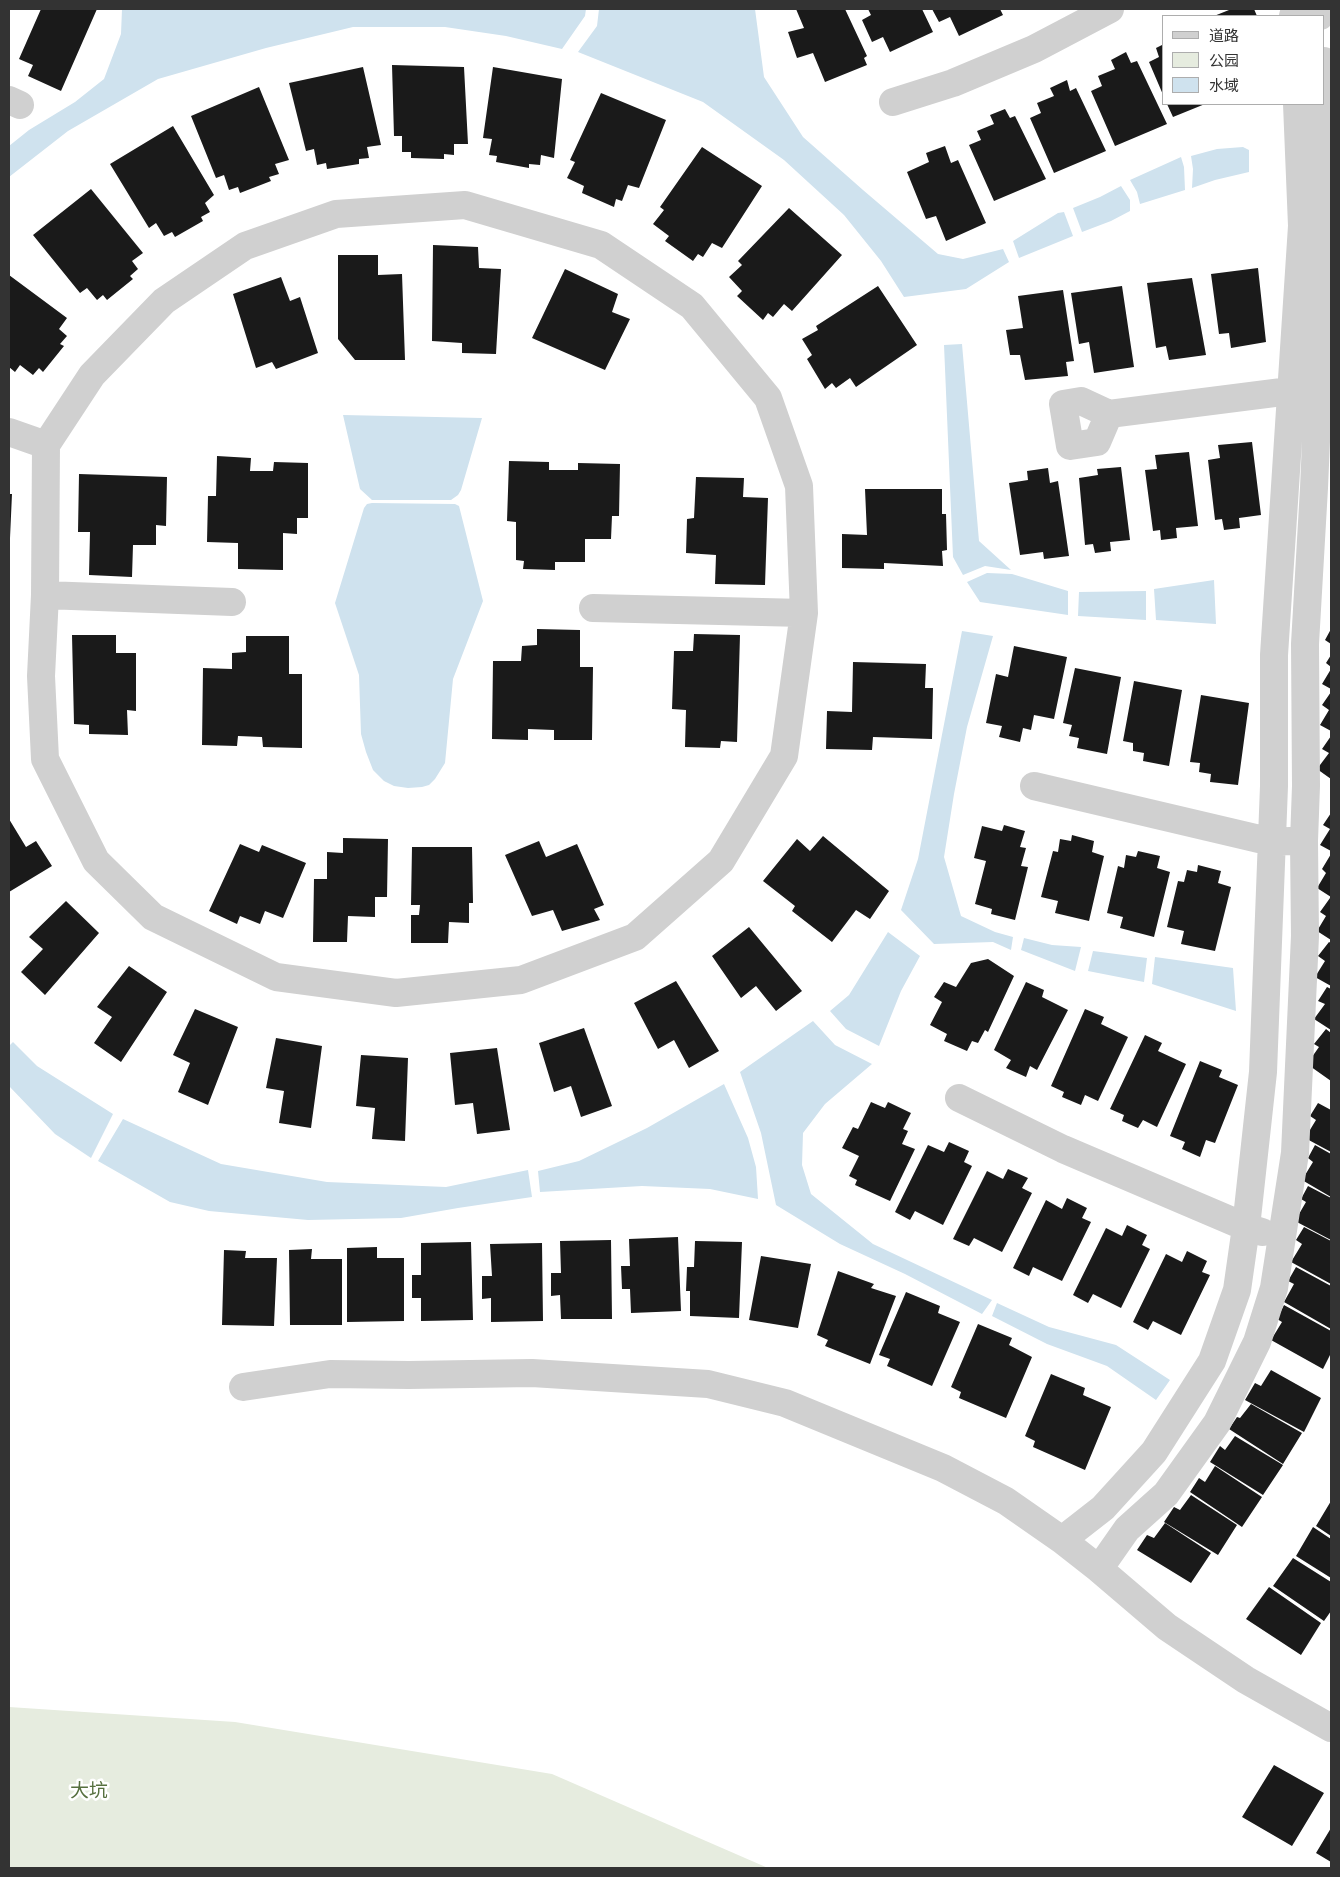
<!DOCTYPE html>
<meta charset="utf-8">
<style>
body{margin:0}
#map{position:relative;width:1340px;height:1877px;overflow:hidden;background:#fff;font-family:Mulish,"Noto Sans SC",sans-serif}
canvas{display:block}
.frame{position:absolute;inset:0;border:10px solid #333;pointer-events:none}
.legend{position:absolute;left:1162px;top:15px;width:162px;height:90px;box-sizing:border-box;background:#fff;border:1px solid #adadad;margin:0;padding:6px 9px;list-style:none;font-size:15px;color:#333}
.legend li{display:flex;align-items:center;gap:10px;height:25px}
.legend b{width:25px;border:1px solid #adadad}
</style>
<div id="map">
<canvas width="1340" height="1877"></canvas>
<div class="frame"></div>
<ul class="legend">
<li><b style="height:6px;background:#d0d0d0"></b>道路</li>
<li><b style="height:14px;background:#e6ecdf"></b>公园</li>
<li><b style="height:14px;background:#cfe2ee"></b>水域</li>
</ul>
</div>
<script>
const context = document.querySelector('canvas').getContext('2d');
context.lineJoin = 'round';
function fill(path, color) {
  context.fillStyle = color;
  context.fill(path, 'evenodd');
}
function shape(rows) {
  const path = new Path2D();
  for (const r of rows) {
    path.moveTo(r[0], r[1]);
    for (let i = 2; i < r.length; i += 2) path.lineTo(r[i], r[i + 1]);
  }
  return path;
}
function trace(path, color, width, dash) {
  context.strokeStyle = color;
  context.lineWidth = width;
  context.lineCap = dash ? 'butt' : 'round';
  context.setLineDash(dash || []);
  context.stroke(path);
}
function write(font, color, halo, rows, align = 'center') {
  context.font = font + ' Mulish,"Noto Sans SC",sans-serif';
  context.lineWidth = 5;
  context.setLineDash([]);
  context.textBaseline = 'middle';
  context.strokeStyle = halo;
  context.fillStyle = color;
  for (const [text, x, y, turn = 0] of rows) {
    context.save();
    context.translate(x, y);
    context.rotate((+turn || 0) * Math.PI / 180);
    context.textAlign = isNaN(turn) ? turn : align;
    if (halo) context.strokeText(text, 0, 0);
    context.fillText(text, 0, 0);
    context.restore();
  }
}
const green = shape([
 [9,1707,235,1722,552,1774,768,1868,9,1868]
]);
const water = shape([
 [122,9,586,9,585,16,562,49,506,36,445,27,353,27,266,48,158,79,68,131,9,177,9,146,29,130,75,102,104,79,121,34],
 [599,9,755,9,764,77,803,137,863,190,938,254,963,259,1003,249,1009,262,966,289,904,297,881,261,844,215,784,160,703,102,578,52,597,26],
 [1243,147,1249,150,1249,172,1215,180,1192,188,1193,169,1191,156,1217,149],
 [1181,157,1184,167,1185,190,1140,204,1137,192,1130,180],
 [1121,186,1130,200,1130,211,1111,221,1082,232,1073,208,1100,197],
 [1064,212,1073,236,1019,258,1013,241,1058,213],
 [962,344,979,541,1011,570,985,566,963,575,953,557,944,345],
 [343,415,482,418,461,490,458,495,451,500,372,500,360,489],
 [372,503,455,504,459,506,483,601,453,679,445,763,435,779,429,785,422,787,408,788,394,786,384,781,373,770,366,752,361,734,359,675,335,603,364,508,367,504],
 [987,573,1012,574,1068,591,1068,615,980,602,967,582],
 [1214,580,1216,624,1156,620,1154,589],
 [1146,591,1146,620,1078,616,1079,592],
 [962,631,993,636,967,727,954,794,944,857,961,916,995,932,1013,937,1011,950,993,942,934,944,901,910,918,859],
 [888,932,920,956,901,991,879,1046,846,1029,830,1011,849,995],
 [1024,938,1052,945,1081,947,1075,971,1021,950],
 [1093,951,1147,958,1144,982,1088,971],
 [1155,957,1233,968,1236,1011,1152,984],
 [813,1021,835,1045,872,1064,825,1104,803,1133,802,1165,811,1194,873,1244,992,1300,982,1314,905,1274,840,1244,776,1205,761,1133,740,1072],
 [13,1042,37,1066,113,1114,91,1158,55,1134,9,1086,9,1046],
 [724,1084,748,1138,756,1167,758,1199,710,1189,642,1186,540,1192,538,1171,579,1161,647,1128],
 [123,1119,221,1164,327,1182,446,1187,528,1170,532,1197,458,1208,401,1218,308,1220,209,1211,170,1202,98,1161],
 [997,1303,1049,1327,1116,1345,1170,1380,1156,1400,1107,1366,1047,1344,992,1316]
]);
const building = shape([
 [41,9,52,10,53,9,97,9,61,91,28,76,33,65,19,59],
 [796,9,845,9,867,56,864,58,867,65,825,82,813,53,797,58,788,32,804,28],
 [868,9,922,9,933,32,890,52,883,37,872,42,862,20,871,15],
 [932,9,1000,9,1003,15,959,36,950,17,939,22],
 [1228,9,1254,9,1257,16,1214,16,1229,10],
 [1164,44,1164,97,1149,62,1159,57,1156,48],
 [1126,52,1131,63,1137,61,1167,124,1115,146,1091,91,1102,86,1098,76,1115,69,1111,60],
 [392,65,464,67,468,144,454,144,454,155,444,154,444,159,411,158,411,152,402,152,402,136,394,136],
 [363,67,381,145,367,147,369,158,359,159,359,164,327,169,326,163,317,165,314,149,306,151,289,83],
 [493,67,562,79,554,158,541,155,540,165,529,164,529,168,496,162,497,156,489,155,492,139,483,138],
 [1067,80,1070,91,1076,88,1106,151,1054,173,1030,118,1041,113,1037,103,1054,96,1050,88],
 [259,87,289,160,275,164,279,174,269,177,271,181,240,193,238,187,229,190,224,175,216,178,191,116],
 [601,93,666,120,639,188,628,185,622,201,616,199,614,207,582,193,584,186,567,178,575,162,570,160],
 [1167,104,1205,104,1173,117],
 [1005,109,1010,118,1015,116,1046,179,994,201,969,145,981,140,977,131,994,124,990,115],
 [173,126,214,195,205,203,210,212,201,217,203,221,175,237,172,232,164,236,156,223,149,228,110,164],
 [945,146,951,163,958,160,986,223,946,241,936,216,926,219,907,172,929,162,926,153],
 [702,147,762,186,722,248,712,243,703,257,698,254,693,261,665,241,669,236,653,224,664,210,660,207],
 [91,189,143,253,132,261,138,269,130,276,133,279,107,300,103,295,97,300,87,288,80,293,33,235],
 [789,208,842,255,792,311,784,304,773,317,768,313,763,320,737,296,742,291,729,277,742,265,738,261],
 [433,245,478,247,479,268,501,269,496,354,462,353,462,343,432,341],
 [338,255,378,255,378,275,402,274,405,360,355,360,338,339],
 [1258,268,1266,342,1231,348,1229,333,1219,334,1211,274],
 [565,269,618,294,612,312,630,319,605,370,532,338],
 [9,275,67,318,59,329,67,336,60,344,64,346,43,372,39,368,33,375,20,365,15,372,9,367],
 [281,277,290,301,300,297,318,353,276,369,272,362,256,368,233,294],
 [1192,278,1206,355,1169,360,1166,346,1156,348,1147,283],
 [878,286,917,345,856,387,850,378,836,388,832,383,825,389,807,359,812,355,802,339,818,330,816,326],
 [1122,286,1134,367,1094,373,1089,342,1079,344,1071,293],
 [1063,290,1074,361,1066,362,1068,376,1025,380,1020,355,1010,355,1006,330,1023,328,1018,296],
 [1252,442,1261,515,1239,518,1240,528,1224,530,1222,519,1215,520,1208,460,1220,458,1218,445],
 [1189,452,1198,526,1176,528,1177,538,1161,540,1160,530,1153,531,1145,470,1157,469,1155,455],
 [217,456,251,458,250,471,273,471,274,462,308,463,308,518,297,518,297,534,283,533,283,570,238,569,238,543,207,542,208,496,216,496],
 [509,461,549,462,549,470,578,470,578,463,620,464,619,516,612,516,611,539,585,539,585,562,555,562,555,570,523,569,524,561,516,560,516,522,507,521],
 [1121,467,1130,540,1110,542,1111,551,1095,553,1093,544,1085,545,1079,478,1098,475,1097,469],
 [1048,468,1050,483,1058,481,1069,556,1044,559,1043,552,1020,555,1009,483,1028,480,1027,471],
 [79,474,167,477,166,526,156,525,156,545,133,545,132,577,89,575,90,532,78,532],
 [696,477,744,478,743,497,768,498,765,585,715,584,716,555,686,553,687,519,694,518],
 [865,489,942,489,942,514,946,514,947,550,942,551,943,566,884,563,884,569,842,568,842,534,867,535],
 [9,494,12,494,10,538,9,538],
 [537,629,580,630,580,667,593,667,592,740,554,740,554,730,528,729,528,740,492,739,493,661,521,661,522,646,537,645],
 [1331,629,1331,644,1325,640],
 [694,634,740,635,737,742,721,741,720,748,685,747,686,710,672,709,674,651,693,651],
 [72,635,116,635,116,653,136,653,136,711,127,710,128,735,89,734,89,725,74,724],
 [246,636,289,636,289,674,302,674,302,748,263,747,262,737,238,736,237,746,202,745,203,668,232,669,232,653,246,652],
 [1014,646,1067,657,1054,719,1034,715,1031,730,1023,728,1020,742,999,737,1002,726,986,723,996,674,1008,677],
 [1331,655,1331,667,1326,663],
 [853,662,926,664,925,688,933,688,932,739,873,737,872,750,826,749,827,711,852,712],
 [1075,668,1121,677,1107,754,1077,748,1079,738,1069,736,1072,725,1063,723],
 [1331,669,1331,689,1322,684],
 [1134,681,1182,690,1169,766,1143,761,1144,753,1133,751,1133,743,1123,741],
 [1331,692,1331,731,1320,725,1329,710,1322,705],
 [1201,695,1249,703,1238,785,1210,782,1211,774,1199,772,1200,763,1190,762],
 [1331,736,1331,779,1317,769,1329,753,1322,749],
 [1331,813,1331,851,1320,845,1330,829,1323,825],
 [9,819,26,847,36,841,52,866,9,892],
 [1004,825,1025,831,1020,847,1026,848,1021,866,1028,867,1015,920,991,914,992,909,975,904,986,861,974,858,982,826,1002,831],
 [1072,835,1094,841,1092,852,1104,856,1089,921,1055,913,1058,901,1041,897,1053,851,1058,852,1060,839,1071,841],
 [823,836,889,891,870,919,856,910,832,942,792,911,795,906,763,881,797,839,810,851],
 [343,838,388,839,387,897,375,897,375,917,348,916,347,942,313,942,314,879,327,879,327,852,343,853],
 [539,841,546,857,577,844,604,905,594,909,600,920,562,931,553,910,532,916,505,855],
 [240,844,259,852,262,845,306,863,283,918,265,911,260,924,240,916,237,924,209,911],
 [412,847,472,847,473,903,469,903,469,923,449,922,448,943,411,943,411,915,419,915,420,905,411,905],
 [1138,851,1160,856,1157,868,1170,872,1154,937,1120,928,1123,917,1107,913,1118,866,1124,868,1126,855,1136,857],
 [1331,854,1331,897,1317,888,1326,873,1322,869],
 [1198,865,1221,871,1218,883,1231,887,1215,951,1181,944,1184,931,1167,927,1178,881,1184,882,1187,870,1197,872],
 [1330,898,1331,899,1331,940,1317,931,1326,916,1320,912],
 [66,901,99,933,45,995,21,972,43,949,29,937],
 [749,927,802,991,776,1011,756,986,741,998,712,956],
 [1329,942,1331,943,1331,986,1315,977,1325,961,1318,956],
 [988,959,1014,976,988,1032,985,1030,978,1043,972,1041,967,1051,944,1041,947,1034,930,1025,942,1002,934,997,944,982,956,987,971,963],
 [129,966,167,992,121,1062,94,1043,112,1017,97,1007],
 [676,981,719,1051,689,1068,674,1040,658,1049,634,1003],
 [1026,982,1044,990,1042,997,1068,1010,1037,1070,1030,1066,1026,1077,1006,1068,1011,1060,994,1050],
 [1327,987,1331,989,1331,1030,1314,1019,1325,1004,1318,1001],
 [195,1009,238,1027,208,1105,178,1092,190,1063,173,1055],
 [1085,1009,1104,1017,1101,1024,1128,1037,1098,1101,1085,1095,1081,1105,1062,1097,1064,1092,1051,1086],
 [584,1028,612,1106,581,1117,571,1086,554,1092,539,1043],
 [1326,1029,1331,1033,1331,1081,1307,1064,1319,1047,1314,1044],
 [1145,1035,1162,1043,1158,1051,1186,1064,1157,1127,1143,1120,1138,1128,1122,1121,1124,1115,1110,1109],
 [276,1038,322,1046,311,1128,279,1123,284,1091,266,1088],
 [497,1048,510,1130,477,1134,473,1103,455,1105,450,1053],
 [361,1055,408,1058,405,1141,372,1139,375,1108,356,1106],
 [1200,1061,1222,1070,1219,1077,1238,1085,1215,1143,1206,1140,1200,1157,1182,1149,1185,1142,1170,1136],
 [871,1102,885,1108,888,1102,911,1113,903,1129,908,1131,902,1144,915,1149,890,1201,855,1185,857,1180,849,1176,859,1156,842,1148,853,1127,858,1129],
 [1318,1103,1331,1110,1331,1152,1305,1138,1316,1120,1310,1116],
 [949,1142,969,1151,964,1162,972,1166,943,1225,915,1211,910,1220,895,1212,928,1145,944,1152],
 [1315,1145,1331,1154,1331,1197,1302,1180,1313,1162,1308,1158],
 [1008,1169,1028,1178,1022,1188,1032,1193,1002,1252,974,1238,969,1246,953,1239,987,1171,1003,1179],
 [1308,1186,1331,1198,1331,1240,1295,1221,1306,1202,1301,1199],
 [1067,1198,1087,1208,1082,1218,1091,1222,1062,1281,1033,1267,1029,1276,1013,1268,1046,1200,1062,1209],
 [1127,1225,1147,1235,1142,1245,1150,1249,1121,1308,1093,1294,1088,1303,1073,1295,1106,1228,1122,1236],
 [1304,1227,1331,1241,1331,1284,1291,1262,1302,1244,1296,1240],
 [678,1237,681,1311,631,1313,630,1289,622,1289,621,1266,630,1266,629,1239],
 [611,1240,612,1319,561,1319,560,1295,551,1296,551,1273,561,1273,560,1241],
 [695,1241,742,1242,739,1318,690,1316,690,1291,686,1291,687,1267,694,1267],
 [471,1242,473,1320,421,1321,421,1298,412,1298,412,1275,421,1275,421,1243],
 [542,1243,543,1321,491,1322,491,1298,482,1299,482,1276,492,1276,490,1244],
 [377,1247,377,1258,404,1258,404,1321,347,1322,347,1248],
 [312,1249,311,1259,342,1259,342,1325,290,1325,289,1250],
 [224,1250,246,1251,245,1258,277,1258,274,1326,222,1325],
 [1187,1251,1207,1261,1202,1272,1210,1275,1181,1335,1153,1321,1148,1330,1133,1322,1166,1254,1182,1262],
 [761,1256,811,1264,798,1328,749,1320],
 [1296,1267,1331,1286,1331,1329,1284,1302,1294,1284,1288,1281],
 [838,1271,874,1284,871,1288,896,1296,870,1364,825,1346,828,1340,817,1335],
 [906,1292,940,1306,938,1313,960,1322,932,1386,887,1366,890,1359,879,1355],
 [1284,1305,1331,1331,1331,1353,1323,1369,1271,1340,1282,1322,1277,1319],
 [978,1324,1012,1338,1009,1345,1032,1357,1006,1418,959,1398,961,1392,951,1387],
 [1271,1370,1321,1398,1304,1432,1245,1400,1255,1383,1261,1386],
 [1051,1374,1085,1388,1083,1395,1111,1407,1085,1470,1033,1447,1035,1441,1025,1436],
 [1251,1404,1302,1433,1283,1464,1229,1429,1237,1417,1240,1418],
 [1235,1436,1283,1465,1263,1495,1210,1462,1220,1446,1225,1450],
 [1215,1466,1262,1497,1242,1527,1190,1492,1199,1478,1205,1482],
 [1191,1495,1237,1525,1218,1555,1164,1522,1174,1507,1180,1510],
 [1331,1501,1331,1536,1316,1526],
 [1165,1523,1211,1553,1191,1583,1137,1550,1147,1535,1154,1538],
 [1313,1527,1331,1539,1331,1578,1296,1556],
 [1293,1558,1331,1582,1331,1611,1324,1621,1273,1586],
 [1269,1587,1321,1623,1301,1655,1246,1619],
 [1274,1765,1324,1793,1292,1846,1242,1817],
 [1331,1828,1331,1862,1316,1853]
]);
const street = shape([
 [1319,9,1320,16],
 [1293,16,1295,9],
 [1324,61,1326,160,1324,315,1318,395,1314,488,1305,644,1306,786,1304,841,1305,936,1295,1153,1274,1288,1257,1342,1217,1423,1166,1494,1127,1529,1099,1569,1167,1627,1246,1680,1331,1728],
 [9,100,20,105],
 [893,102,953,83,1034,49,1110,9],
 [465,205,601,245,692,306,768,398,799,486,804,613,784,756,721,861,635,937,521,980,396,993,276,977,153,917,96,861,45,759,41,676,45,595,46,445,92,375,164,301,245,246,336,214,465,205],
 [1109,414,1097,442,1070,446,1063,404,1081,401,1109,414,1290,391,1309,393],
 [9,432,46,445],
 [45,595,232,602],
 [593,608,804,613],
 [1034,786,1272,842,1290,841],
 [959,1098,1063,1149,1246,1227,1262,1232],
 [243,1387,330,1374,409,1375,532,1373,708,1384,785,1403,943,1468,1006,1501,1062,1540,1099,1569],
 [1062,1540,1103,1508,1154,1452,1212,1361,1237,1290,1246,1227,1263,1072,1274,786,1274,655,1302,226,1297,104]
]);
const parkNames = [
 ["大坑",89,1791]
];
fill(green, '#e6ecdf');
fill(water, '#cfe2ee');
fill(building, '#1a1a1a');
trace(street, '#d0d0d0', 28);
write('19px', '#56703f', '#fff', parkNames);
</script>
